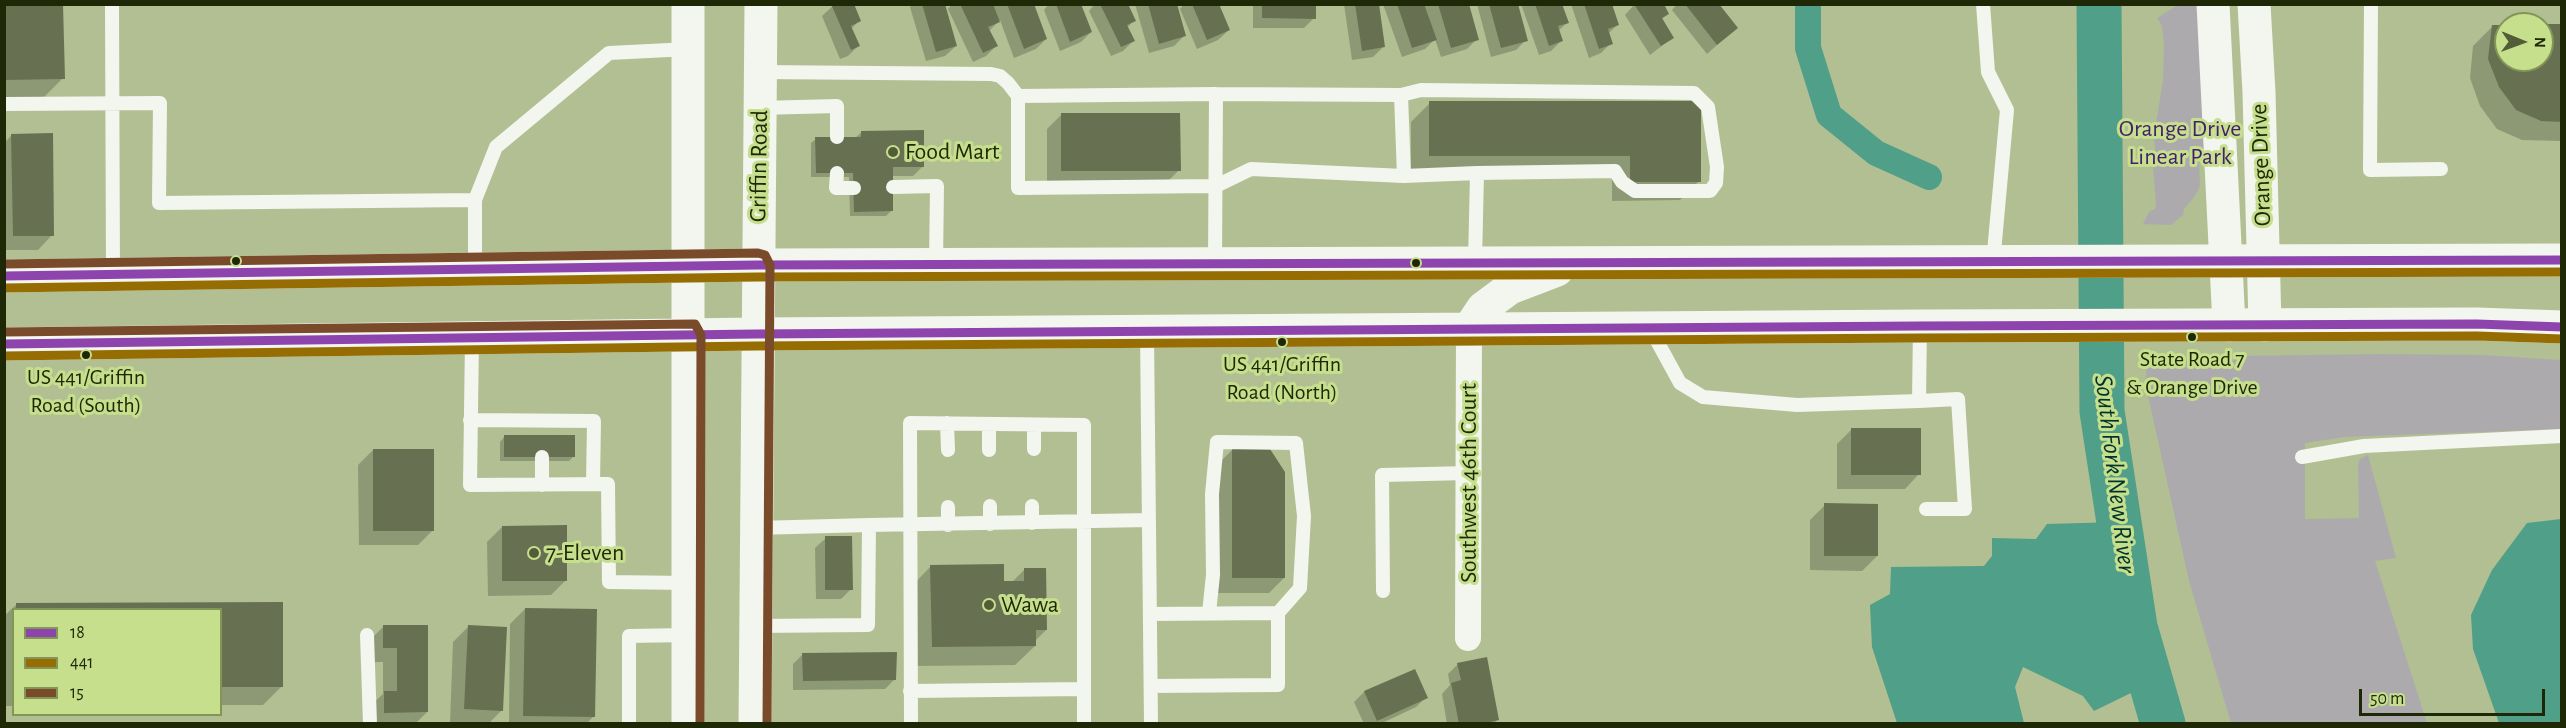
<!DOCTYPE html>
<style>
body{margin:0}
#map{position:relative;width:2566px;height:728px;overflow:hidden;background:#b1bf92;font-family:"Alegreya Sans",sans-serif}
canvas{display:block}
.frame{position:absolute;inset:0;border:6px solid #1f2806;pointer-events:none}
.legend{position:absolute;left:12px;top:608px;width:210px;height:108px;box-sizing:border-box;background:#c6df8d;border:2px solid #839657;margin:0;padding:8px 10px;list-style:none;font-size:18px;color:#1f2806}
.legend li{display:flex;align-items:center;gap:12px;height:30px}
.legend b{width:30px;border:2px solid #839657}
.north{position:absolute;left:2494px;top:12px;width:60px;height:60px;box-sizing:border-box;background:#c6df8d;border:2px solid #839657;border-radius:50%;rotate:91deg;font-size:16px;font-weight:700;line-height:24px;text-align:center;color:#1f2806}
.north::after{content:'';display:block;margin:auto;width:21px;height:27px;background:#525d37;clip-path:polygon(50% 0,100% 100%,50% 72%,0 100%)}
.scale{position:absolute;left:2359px;top:689px;width:186px;height:27px;box-sizing:border-box;border:3px solid #1f2806;border-top:0;padding-left:8px;font-size:18px;line-height:21px;white-space:nowrap;color:#1f2806;-webkit-text-stroke:4px #c6df8d;paint-order:stroke}
</style>
<div id="map">
<canvas width="2566" height="728"></canvas>
<div class="frame"></div>
<ul class="legend">
<li><b style="height:8px;background:#8e44ad"></b>18</li>
<li><b style="height:8px;background:#966d03"></b>441</li>
<li><b style="height:8px;background:#7a4b2a"></b>15</li>
</ul>
<div class="north">N</div>
<div class="scale">50 m</div>
</div>
<script>
const context = document.querySelector('canvas').getContext('2d');
context.lineJoin = 'round';
function fill(path, color) {
  context.fillStyle = color;
  context.fill(path, 'evenodd');
}
function shape(rows) {
  const path = new Path2D();
  for (const r of rows) {
    path.moveTo(r[0], r[1]);
    for (let i = 2; i < r.length; i += 2) path.lineTo(r[i], r[i + 1]);
  }
  return path;
}
function trace(path, color, width, dash) {
  context.strokeStyle = color;
  context.lineWidth = width;
  context.lineCap = dash ? 'butt' : 'round';
  context.setLineDash(dash || []);
  context.stroke(path);
}
function write(font, color, halo, rows, align = 'center') {
  context.font = font + ' "Alegreya Sans",sans-serif';
  context.lineWidth = 6;
  context.setLineDash([]);
  context.textBaseline = 'middle';
  context.strokeStyle = halo;
  context.fillStyle = color;
  for (const [text, x, y, turn = 0] of rows) {
    context.save();
    context.translate(x, y);
    context.rotate((+turn || 0) * Math.PI / 180);
    context.textAlign = isNaN(turn) ? turn : align;
    if (halo) context.strokeText(text, 0, 0);
    context.fillText(text, 0, 0);
    context.restore();
  }
}
const green = shape([
 [2178,5,2200,5,2206,153,2199,161,2200,186,2195,196,2184,209,2183,215,2171,225,2143,224,2149,212,2155,209,2156,203,2153,167,2155,151,2154,136,2163,80,2164,45,2162,26,2157,18],
 [2378,354,2484,355,2559,360,2561,362,2561,429,2344,437,2305,443,2305,519,2359,518,2358,465,2360,459,2368,455,2396,558,2375,561,2427,723,2231,723,2189,581,2145,382,2148,359,2234,360,2236,356]
]);
const water = shape([
 [2561,519,2561,723,2499,723,2473,649,2471,615,2492,570,2527,523],
 [2119,522,2135,627,2135,691,2094,711,2083,696,2023,667,2015,687,2024,723,1897,723,1872,647,1870,605,1890,594,1891,567,1984,566,1992,556,1992,538,2036,539,2047,524]
]);
const shadow = shape([
 [4,4,63,78,44,97,4,98],
 [835,4,859,21,851,29,858,46,848,56,840,59,822,16],
 [913,4,943,4,956,46,945,56,926,61,910,7],
 [952,4,1032,4,1046,39,1036,49,1014,58,1000,20,989,31,996,46,986,56,973,62,948,9],
 [1049,4,1080,4,1091,32,1081,42,1060,51,1044,10],
 [1095,4,1126,4,1134,20,1127,28,1133,41,1123,51,1111,56,1089,11],
 [1135,4,1158,4,1184,36,1174,46,1149,53],
 [1184,4,1218,4,1229,30,1218,40,1197,49,1180,9],
 [1253,4,1314,4,1314,18,1304,28,1253,28],
 [1344,4,1377,4,1383,47,1373,57,1352,60],
 [1383,4,1467,4,1477,39,1467,49,1441,57,1435,39,1425,49,1402,57],
 [1477,4,1517,4,1526,40,1516,50,1491,57],
 [1521,4,1561,4,1567,23,1558,31,1561,41,1551,51,1539,55],
 [1571,4,1610,4,1617,25,1608,34,1611,43,1601,53,1589,58],
 [1635,4,1668,13,1661,20,1672,38,1650,55,1625,15],
 [1677,4,1718,4,1736,28,1707,54,1672,10],
 [2562,25,2562,141,2522,140,2497,129,2480,106,2470,78,2473,46,2493,26,2506,26,2506,60,2542,60,2542,26],
 [1430,103,1699,103,1699,181,1680,200,1612,201,1612,174,1411,175,1411,122],
 [1062,114,1179,170,1164,185,1047,185,1047,129],
 [862,132,923,166,913,176,891,176,891,211,886,216,850,216,849,177,811,177,811,143,816,139,855,138],
 [12,135,52,235,38,250,4,250,4,143],
 [1852,429,1919,474,1905,489,1837,489,1837,444],
 [504,437,574,456,569,461,500,461,500,442],
 [373,450,433,530,418,545,359,545,358,465],
 [1232,450,1284,578,1269,593,1218,593,1217,465],
 [1825,505,1877,556,1862,571,1810,570,1810,520],
 [502,527,566,580,551,595,488,596,487,542],
 [826,538,851,589,841,599,816,599,815,548],
 [931,566,1002,582,1012,582,1024,570,1046,630,1035,641,1035,646,1015,665,913,666,912,586],
 [282,603,282,686,263,705,220,705,220,610,14,610,14,706,4,706,4,616,17,604],
 [525,609,593,717,586,724,509,724,510,624],
 [384,626,426,626,427,712,415,724,369,724,369,707,383,694,383,662,369,662,369,641],
 [468,627,502,710,488,724,450,723,453,642],
 [803,654,895,679,885,689,793,690,793,664],
 [1458,664,1498,719,1493,724,1447,724,1442,694,1450,685,1448,674],
 [1414,670,1426,697,1416,707,1380,724,1364,724,1354,702,1364,692]
]);
const canal = shape([
 [1808,4,1808,48,1829,115,1876,153,1929,177]
]);
const river = shape([
 [2099,4,2102,411,2135,627,2163,724]
]);
const building = shape([
 [4,4,63,4,65,79,4,80],
 [831,4,854,4,861,21,851,26,860,46,851,50],
 [922,4,945,4,957,46,936,52],
 [960,4,993,4,1000,22,988,27,998,46,983,53],
 [1007,4,1034,4,1047,39,1024,49],
 [1056,4,1081,4,1092,32,1070,42],
 [1100,4,1128,4,1136,21,1127,25,1135,41,1121,47],
 [1148,4,1177,4,1186,36,1159,44],
 [1192,4,1219,4,1230,30,1207,40],
 [1262,4,1316,4,1316,19,1262,18],
 [1355,4,1379,4,1385,47,1362,51],
 [1397,4,1424,4,1437,40,1412,48],
 [1438,4,1469,4,1479,40,1451,48],
 [1489,4,1518,4,1528,41,1501,48],
 [1535,4,1562,4,1569,23,1558,26,1563,41,1549,46],
 [1584,4,1612,4,1619,25,1608,29,1613,44,1599,49],
 [1634,4,1664,4,1669,14,1662,18,1674,38,1661,46],
 [1685,4,1719,4,1738,28,1717,45],
 [2542,24,2562,24,2562,122,2541,121,2516,110,2499,87,2488,59,2492,25,2506,25,2506,60,2542,60],
 [1429,101,1701,101,1701,182,1630,182,1630,156,1429,156],
 [1061,113,1180,113,1181,171,1061,171],
 [924,130,924,167,893,167,893,211,854,212,853,173,816,173,815,137,861,137,861,131],
 [53,133,54,236,13,236,11,134],
 [1851,428,1921,428,1921,475,1851,475],
 [504,435,575,435,575,457,504,457],
 [373,449,434,449,434,531,373,531],
 [1232,449,1270,449,1285,472,1285,578,1232,578],
 [1824,503,1878,504,1878,556,1824,556],
 [567,525,567,581,502,581,502,526],
 [825,536,852,536,853,590,825,590],
 [1004,564,1004,581,1024,581,1024,568,1046,568,1047,630,1036,630,1036,646,932,647,930,565],
 [283,602,283,687,220,687,220,610,16,610,16,603],
 [525,608,597,609,595,717,523,716],
 [383,625,428,625,428,712,384,713,384,691,397,691,397,648,383,648],
 [468,625,507,627,503,711,464,709],
 [897,652,896,680,803,681,802,653],
 [1487,657,1499,720,1481,724,1459,724,1451,683,1461,680,1457,663],
 [1415,669,1428,698,1377,721,1364,691]
]);
const service = shape([
 [112,4,113,274],
 [1983,4,1988,72,2007,110,1993,263],
 [2371,4,2370,170,2441,169],
 [760,72,991,74,1000,76,1008,83,1018,96],
 [1216,94,1401,95,1404,176,1251,169,1216,186,1018,188,1018,96,1216,94],
 [1401,95,1421,90,1694,93,1708,107,1717,167,1716,183,1710,191,1635,191,1622,182,1615,171,1477,173],
 [4,104,160,103,159,203,475,200,496,147,609,53,689,49],
 [759,108,837,106,837,137],
 [837,173,836,188,854,188],
 [1404,176,1477,173,1475,262],
 [893,187,937,186,936,265],
 [475,200,475,270],
 [1215,263,1216,94],
 [1920,326,1919,401,1958,399,1965,509,1926,509],
 [1651,330,1680,383,1703,397,1797,405,1919,401],
 [1147,332,1151,724],
 [472,339,470,485,608,484,609,582,688,583],
 [470,420,594,421,593,484],
 [947,423,948,450],
 [1034,449,1034,425],
 [989,450,989,424],
 [2302,457,2364,446,2562,436],
 [542,485,542,457],
 [990,506,990,524],
 [1032,506,1032,523],
 [948,507,948,525],
 [869,525,1149,520],
 [1383,591,1382,475,1469,473],
 [1209,613,1213,575,1212,494,1217,442,1296,443,1304,516,1300,588,1278,613],
 [1150,614,1278,613,1278,685,1151,686],
 [755,626,868,625,869,525,756,528],
 [367,635,370,724],
 [910,691,1083,689],
 [629,724,629,636,688,635],
 [911,724,910,423,1084,425,1084,724]
]);
const minor = shape([
 [1468,638,1469,329]
]);
const tertiary = shape([
 [2213,4,2229,325],
 [2254,4,2259,92,2265,325]
]);
const primary = shape([
 [688,4,688,724],
 [4,276,758,265,2562,260],
 [1469,329,1483,308,1510,288,1557,270],
 [4,344,756,334,1920,326,2477,324,2562,327],
 [755,724,761,4]
]);
const bus1 = shape([
 [4,276,758,265,2562,260],
 [4,344,756,334,1920,326,2477,324,2562,327]
]);
const bus2 = shape([
 [4,288,758,277,2562,272],
 [4,356,756,346,1920,338,2477,336,2562,339]
]);
const bus3 = shape([
 [4,264,758,253,765,255,770,265,767,724],
 [4,332,695,324,701,335,700,724]
]);
const markers = [
 [893,152,6,"#525d37"],
 [236,261,5,"#1f2806"],
 [1416,263,5,"#1f2806"],
 [2192,337,5,"#1f2806"],
 [1282,342,5,"#1f2806"],
 [86,355,5,"#1f2806"],
 [534,553,6,"#525d37"],
 [989,605,6,"#525d37"]
];
const busNames = [
 ["State Road 7",2192,359],
 ["& Orange Drive",2192,387],
 ["US 441/Griffin",1282,364],
 ["Road (North)",1282,392],
 ["US 441/Griffin",86,377],
 ["Road (South)",86,405]
];
const parkNames = [
 ["Orange Drive",2180,129],
 ["Linear Park",2180,157]
];
const poiNames = [
 ["Food Mart",905,152],
 ["7-Eleven",546,553],
 ["Wawa",1001,605]
];
const streetNames = [
 ["Orange Drive",2261,165,-92],
 ["Griffin Road",759,166,-89],
 ["Southwest 46th Court",1469,483,-90]
];
const waterNames = [
 ["South Fork New River",2115,474,83]
];
fill(green, '#adaaae');
fill(water, '#509f88');
fill(shadow, '#0003');
trace(canal, '#509f88', 26);
trace(river, '#509f88', 45);
fill(building, '#687052');
trace(service, '#f3f5ef', 14);
trace(minor, '#f3f5ef', 26);
trace(tertiary, '#f3f5ef', 33);
trace(primary, '#f3f5ef', 33);
trace(bus1, '#8e44ad', 9);
trace(bus2, '#966d03', 9);
trace(bus3, '#7a4b2a', 9);
for (const [x, y, r, color] of markers) {
  const dot = new Path2D();
  dot.arc(x, y, r, 0, 2 * Math.PI);
  context.fillStyle = color;
  context.fill(dot);
  trace(dot, '#c6df8d', 2);
}
write('22px', '#1f2806', '#c6df8d', busNames);
write('24px', '#431e6a', '#c6df8d', parkNames);
write('24px', '#1f2806', '#c6df8d', poiNames, 'left');
write('24px', '#1f2806', '#c6df8d', streetNames);
write('italic 26px', '#01322c', '#c6df8d', waterNames);
</script>
